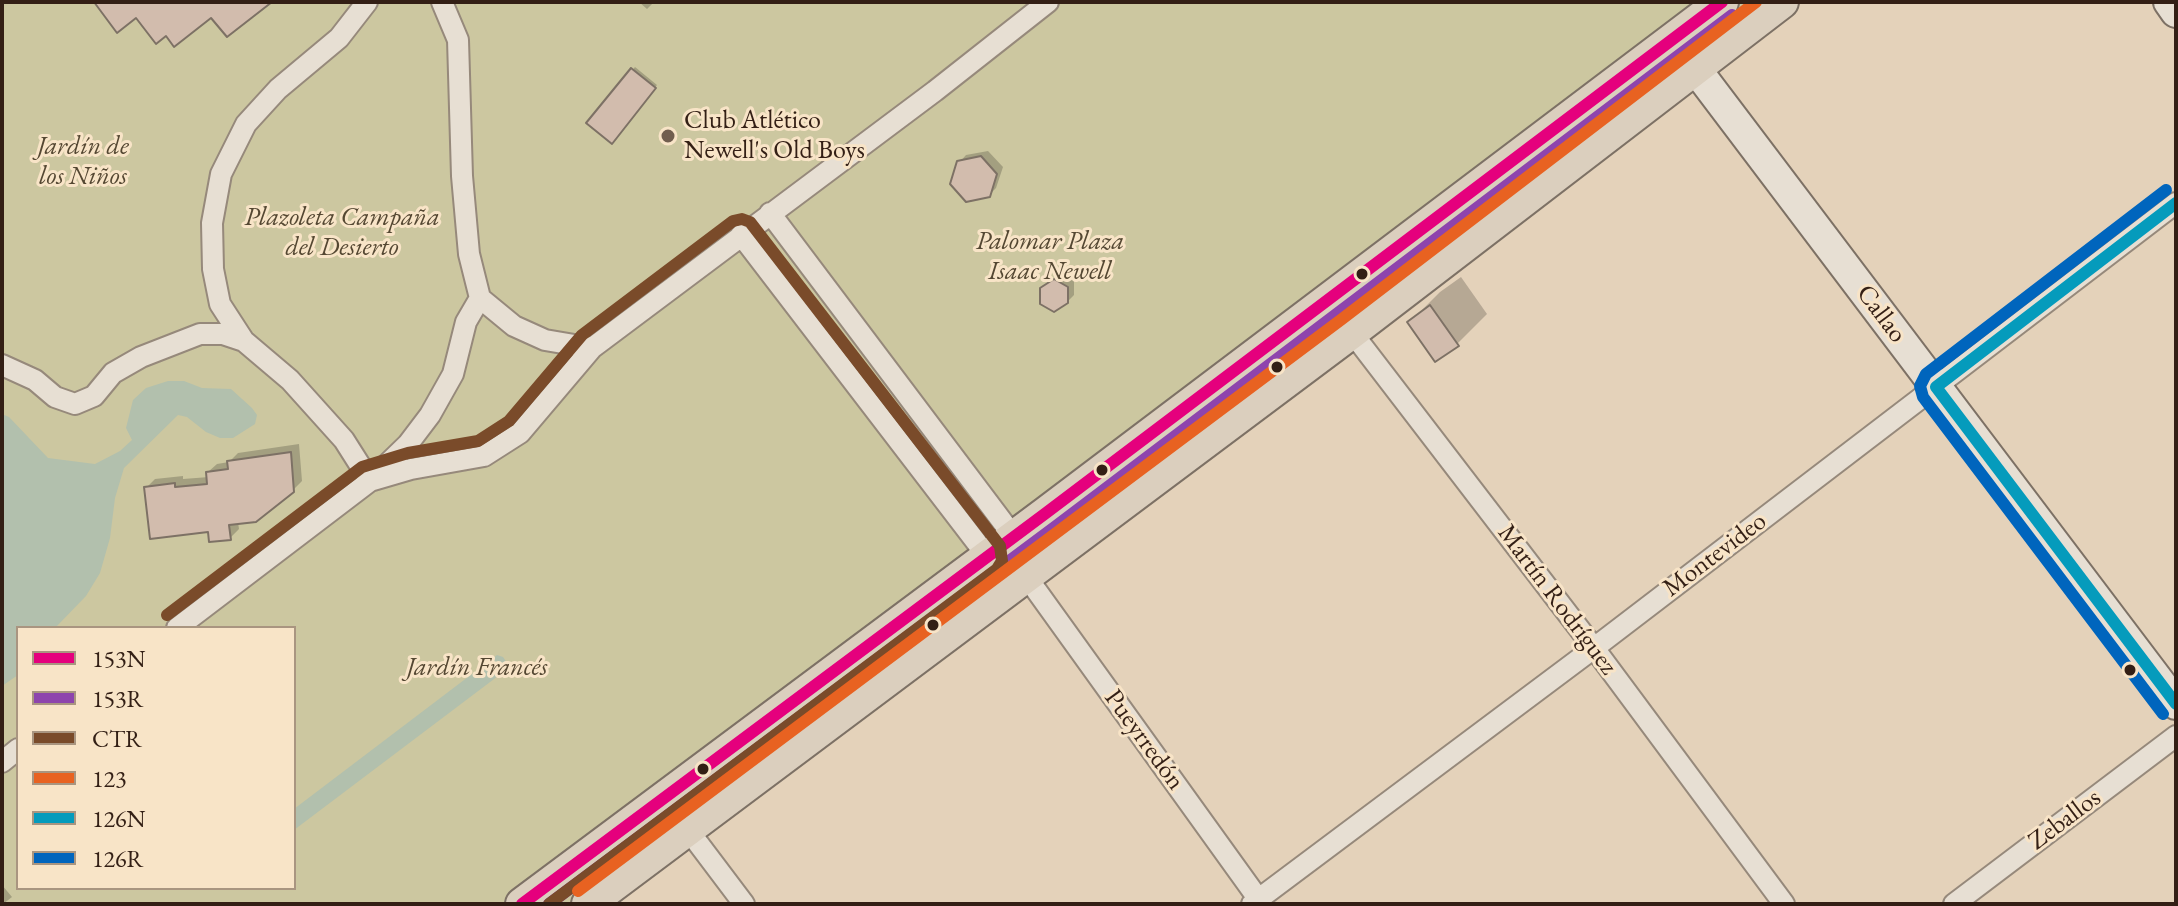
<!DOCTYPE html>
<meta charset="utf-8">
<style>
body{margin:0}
#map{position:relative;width:2178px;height:906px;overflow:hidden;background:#e4d2ba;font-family:"EB Garamond",serif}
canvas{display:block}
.frame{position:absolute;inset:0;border:4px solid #331f15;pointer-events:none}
.legend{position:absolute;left:16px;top:626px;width:280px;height:264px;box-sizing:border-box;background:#f8e4c7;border:2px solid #a99580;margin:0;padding:10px 14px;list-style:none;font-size:24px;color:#331f15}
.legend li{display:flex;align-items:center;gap:16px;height:40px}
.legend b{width:40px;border:2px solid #a99580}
</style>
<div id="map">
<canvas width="2178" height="906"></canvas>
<div class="frame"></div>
<ul class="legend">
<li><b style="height:10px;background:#e5007d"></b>153N</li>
<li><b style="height:10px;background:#8e44ad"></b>153R</li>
<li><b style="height:10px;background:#7a4b2a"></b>CTR</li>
<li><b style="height:10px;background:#e86221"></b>123</li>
<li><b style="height:10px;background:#059bbc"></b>126N</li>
<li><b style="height:10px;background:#0065bd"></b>126R</li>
</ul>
</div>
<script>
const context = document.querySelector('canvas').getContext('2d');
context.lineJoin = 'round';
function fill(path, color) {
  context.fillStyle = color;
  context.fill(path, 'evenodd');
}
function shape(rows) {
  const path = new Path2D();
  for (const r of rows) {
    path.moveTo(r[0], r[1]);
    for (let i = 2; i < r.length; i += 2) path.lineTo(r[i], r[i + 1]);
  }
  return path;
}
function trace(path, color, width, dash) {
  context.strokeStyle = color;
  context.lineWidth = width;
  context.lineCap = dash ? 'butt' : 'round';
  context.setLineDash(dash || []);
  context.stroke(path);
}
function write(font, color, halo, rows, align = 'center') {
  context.font = font + ' "EB Garamond",serif';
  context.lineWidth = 6;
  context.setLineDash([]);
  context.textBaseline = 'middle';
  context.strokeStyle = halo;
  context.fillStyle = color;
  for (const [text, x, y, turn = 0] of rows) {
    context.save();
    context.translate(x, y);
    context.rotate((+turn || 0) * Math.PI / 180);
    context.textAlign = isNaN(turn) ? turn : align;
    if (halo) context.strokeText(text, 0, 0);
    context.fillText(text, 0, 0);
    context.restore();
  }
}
const green = shape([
 [2,2,1782,2,588,904,2,904],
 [18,628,294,628,294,888,18,888]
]);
const water = shape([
 [168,381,184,381,202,388,231,389,252,408,257,415,255,424,233,438,220,438,206,432,187,417,178,415,124,468,115,498,110,538,100,573,86,596,55,628,18,628,18,675,2,686,2,553,4,548,2,535,2,414,9,417,48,458,95,464,120,451,132,440,126,428,133,400,146,388],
 [497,655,503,657,507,663,506,670,294,830,294,809]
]);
const shadow = shape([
 [639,2,654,2,647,9],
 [718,2,756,2,731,4],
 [635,67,657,85,612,141,589,123],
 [988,151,1003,167,996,188,989,195,959,163,966,155],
 [1061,274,1074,281,1074,295,1067,302,1042,289],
 [1461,277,1487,314,1457,344,1410,322,1440,292],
 [299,444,302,481,293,490,238,522,239,529,230,538,210,530,146,488,155,479,183,476,183,479,209,477,208,472,217,464,229,462,238,453],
 [2,885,12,897,3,904,2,904]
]);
const building = shape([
 [94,2,272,2,227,37,211,18,174,47,166,36,156,44,136,18,117,33,94,2],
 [631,68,656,88,612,144,586,123,631,68],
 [981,156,997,174,990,197,966,202,950,184,957,161,981,156],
 [1054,279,1068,287,1068,303,1054,312,1040,304,1040,288,1054,279],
 [1430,305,1459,346,1435,362,1407,322,1430,305],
 [291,452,294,492,256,522,229,525,231,540,209,542,208,532,150,539,144,487,175,483,175,487,207,484,206,472,228,469,227,461,291,452]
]);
const street = shape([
 [442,2,458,40,462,176,469,254,480,298,514,326,545,340,592,348],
 [770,213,1014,537],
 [741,235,987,556,1026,576,1262,904],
 [1327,300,1594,648,1784,904],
 [244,341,220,304,213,269,212,223,221,174,246,124,278,89,339,38,367,2],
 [2,365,35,380,55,397,75,404,94,396,113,373,141,357,200,334,223,334,244,341,290,380,344,440,370,481],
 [373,478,408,444,430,415,453,374,466,322,480,298],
 [177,628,370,481,411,469,484,456,520,433,592,348,935,91,1048,2],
 [2,762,18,749],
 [664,798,744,904],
 [1252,904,1594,648,2176,203],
 [1954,904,2176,736]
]);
const secondary = shape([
 [2169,2,2176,12],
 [1673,39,2176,704]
]);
const primary = shape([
 [522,904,1046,513,1722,2],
 [588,904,1352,332,1782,2]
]);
const bus1 = shape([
 [522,904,1046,513,1722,2]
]);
const bus2 = shape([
 [549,904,1056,526,1732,15]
]);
const bus3 = shape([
 [167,615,362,467,408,453,478,441,509,421,582,335,733,221,742,219,750,222,1000,546,1002,561,997,569,549,904]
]);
const bus4 = shape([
 [578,891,1342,319,1756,2]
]);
const bus5 = shape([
 [2176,203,1936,387,2176,704]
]);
const bus6 = shape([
 [2163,714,1923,397,1920,386,1926,374,2166,190]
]);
const markers = [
 [668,136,8,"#715e4f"],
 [1362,274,7,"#331f15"],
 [1277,367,7,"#331f15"],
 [1102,470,7,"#331f15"],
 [933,625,7,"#331f15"],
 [2130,670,7,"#331f15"],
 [703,769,7,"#331f15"]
];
const poiNames = [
 ["Club Atlético",684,121],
 ["Newell's Old Boys",684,151]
];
const parkNames = [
 ["Jardín de",83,147],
 ["los Niños",83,177],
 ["Plazoleta Campaña",342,218],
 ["del Desierto",342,248],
 ["Palomar Plaza",1050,242],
 ["Isaac Newell",1050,272],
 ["Jardín Francés",477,668]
];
const streetNames = [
 ["Callao",1881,314,53],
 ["Montevideo",1715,555,-37],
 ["Martín Rodríguez",1557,600,53],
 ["Pueyrredón",1144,740,54],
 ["Zeballos",2065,820,-37]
];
fill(green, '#ccc7a0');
fill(water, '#b2c0ad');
fill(shadow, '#0003');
fill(building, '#d2bcad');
trace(building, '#7d7165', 2);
trace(street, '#96897b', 24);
trace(secondary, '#7d7165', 34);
trace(primary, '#7d7165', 36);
trace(street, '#e7dfd3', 20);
trace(secondary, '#e7dfd3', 30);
trace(primary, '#dbcfbe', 32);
trace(bus1, '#e5007d', 12);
trace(bus2, '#8e44ad', 12);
trace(bus3, '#7a4b2a', 12);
trace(bus4, '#e86221', 12);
trace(bus5, '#059bbc', 12);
trace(bus6, '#0065bd', 12);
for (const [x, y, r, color] of markers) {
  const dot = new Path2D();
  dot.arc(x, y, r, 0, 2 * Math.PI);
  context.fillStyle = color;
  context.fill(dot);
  trace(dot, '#f8e4c7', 3);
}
write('26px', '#331f15', '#f8e4c7', poiNames, 'left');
write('italic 26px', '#544732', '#f8e4c7', parkNames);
write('26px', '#331f15', '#f8e4c7', streetNames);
</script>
